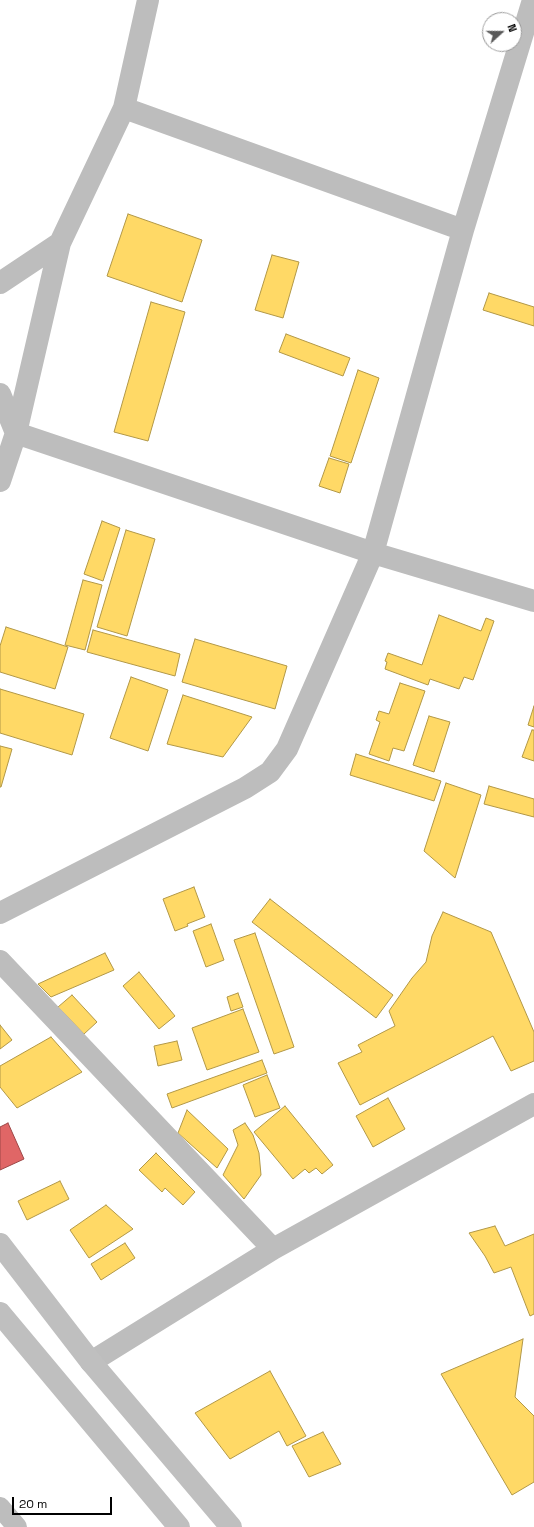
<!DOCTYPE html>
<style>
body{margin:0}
#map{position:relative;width:534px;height:1527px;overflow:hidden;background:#fff;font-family:"Space Grotesk",sans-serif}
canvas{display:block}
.north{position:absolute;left:482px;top:12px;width:40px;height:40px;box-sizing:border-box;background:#fff;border:1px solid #999;border-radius:50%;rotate:69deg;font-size:11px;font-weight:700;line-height:16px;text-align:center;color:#000}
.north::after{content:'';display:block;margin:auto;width:14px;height:18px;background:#595959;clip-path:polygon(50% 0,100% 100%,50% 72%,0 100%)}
.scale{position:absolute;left:12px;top:1497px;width:100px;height:18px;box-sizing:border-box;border:2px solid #000;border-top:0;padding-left:5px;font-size:12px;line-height:14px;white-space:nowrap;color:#000;-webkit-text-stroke:3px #fff;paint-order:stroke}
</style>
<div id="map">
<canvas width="534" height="1527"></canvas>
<div class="north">N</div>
<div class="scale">20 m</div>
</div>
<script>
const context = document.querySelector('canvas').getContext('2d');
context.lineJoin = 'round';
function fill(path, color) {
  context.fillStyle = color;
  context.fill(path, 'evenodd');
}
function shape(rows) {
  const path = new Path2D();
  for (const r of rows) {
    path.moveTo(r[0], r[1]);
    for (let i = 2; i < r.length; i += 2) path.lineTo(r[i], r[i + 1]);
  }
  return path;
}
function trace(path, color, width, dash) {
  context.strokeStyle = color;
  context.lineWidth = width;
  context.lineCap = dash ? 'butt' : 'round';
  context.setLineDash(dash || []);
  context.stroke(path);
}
const homes = shape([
 [128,214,202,240,182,302,107,276,128,214],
 [272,255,299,262,283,318,255,310,272,255],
 [489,293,534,307,534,326,483,310,489,293],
 [151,302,185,312,148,441,114,432,151,302],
 [286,334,350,358,343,376,279,352,286,334],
 [358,370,379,378,351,463,330,456,358,370],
 [329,458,349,464,340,493,319,486,329,458],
 [102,521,120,528,103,581,84,574,102,521],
 [126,530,155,539,127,636,97,627,126,530],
 [83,580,102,585,85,650,65,645,83,580],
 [439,615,481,631,486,618,494,621,473,680,464,677,459,689,430,679,428,685,385,669,387,662,385,661,388,653,422,665,439,615],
 [6,627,68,647,55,689,0,672,0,646,6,627],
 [93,630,180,654,175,676,87,652,93,630],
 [195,639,287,666,275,709,182,682,195,639],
 [131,677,168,690,148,751,110,738,131,677],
 [400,683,425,691,404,751,393,748,389,761,369,754,380,722,376,720,379,711,389,714,400,683],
 [0,689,84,714,72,755,0,733,0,689],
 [183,695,252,717,223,757,167,744,183,695],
 [534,706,534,727,528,725,534,706],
 [429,716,450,722,434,772,413,765,429,716],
 [532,730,534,730,534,761,522,757,532,730],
 [0,746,12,749,1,787,0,787,0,746],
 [356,754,441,781,434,801,350,775,356,754],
 [446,783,481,795,455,878,424,851,446,783],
 [489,786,534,799,534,817,484,804,489,786],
 [194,887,205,917,187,924,188,926,175,931,163,899,194,887],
 [270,899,393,995,376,1018,252,922,270,899],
 [443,912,491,932,534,1032,534,1061,511,1071,493,1036,360,1105,338,1063,362,1052,358,1045,395,1026,389,1011,412,978,426,962,432,936,443,912],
 [211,924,224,960,206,967,193,931,211,924],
 [255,933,294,1047,274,1054,234,940,255,933],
 [105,953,114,970,51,997,38,984,105,953],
 [139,972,175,1016,159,1029,123,986,139,972],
 [238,993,243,1007,231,1011,227,997,238,993],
 [72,995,97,1022,84,1034,58,1007,72,995],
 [243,1009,259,1052,207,1070,192,1028,243,1009],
 [0,1025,12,1040,0,1049,0,1025],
 [51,1037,82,1072,17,1108,0,1087,0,1066,51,1037],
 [177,1041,182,1060,158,1066,154,1046,177,1041],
 [262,1060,267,1073,172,1108,167,1094,262,1060],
 [267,1075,280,1108,255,1117,243,1085,267,1075],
 [388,1098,405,1129,373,1147,356,1116,388,1098],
 [285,1106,333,1165,322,1174,316,1168,309,1173,305,1169,293,1179,254,1132,285,1106],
 [187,1110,228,1149,217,1168,178,1133,187,1110],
 [245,1123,253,1135,259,1153,261,1175,244,1199,223,1175,238,1145,233,1130,245,1123],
 [156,1153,195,1192,183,1205,165,1188,162,1192,139,1170,156,1153],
 [60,1181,69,1199,27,1220,18,1201,60,1181],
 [106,1205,133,1229,89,1258,70,1230,106,1205],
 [495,1226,505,1246,534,1234,534,1314,530,1316,511,1267,494,1273,485,1256,469,1233,495,1226],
 [125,1243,135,1258,101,1280,91,1264,125,1243],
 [523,1339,515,1397,534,1416,534,1482,512,1495,441,1374,523,1339],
 [270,1371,306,1436,287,1446,279,1431,230,1459,195,1413,270,1371],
 [323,1432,341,1464,309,1477,292,1446,323,1432]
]);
const shops = shape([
 [8,1123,24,1159,0,1170,0,1127,8,1123]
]);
const lane = shape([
 [0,1507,17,1527]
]);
const street = shape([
 [124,108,463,230],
 [0,283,60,243],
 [0,394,16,433,373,553,534,601],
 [0,481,16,433,60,243,124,108,148,0],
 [0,913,245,788,270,772,287,749,373,553,463,230,533,0],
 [0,961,273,1249],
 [91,1362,273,1249,534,1104]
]);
const secondary = shape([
 [0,1244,91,1362,231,1527],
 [0,1313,179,1527]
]);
fill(homes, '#ffd966');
trace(homes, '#b29847', 1);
fill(shops, '#e06666');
trace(shops, '#9d4747', 1);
trace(lane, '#bdbdbd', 20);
trace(street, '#bdbdbd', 22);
trace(secondary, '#bfbfbf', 22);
</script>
